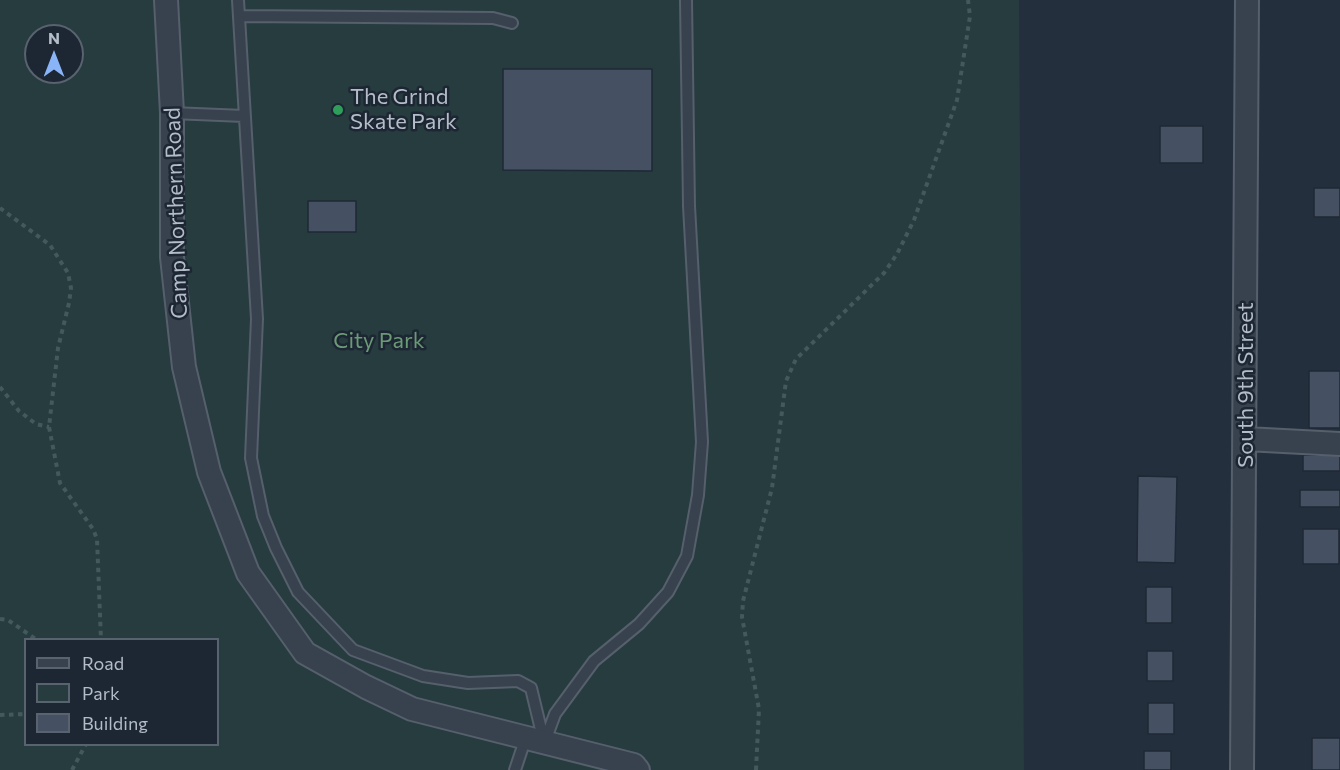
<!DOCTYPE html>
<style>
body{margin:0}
#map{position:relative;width:1340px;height:770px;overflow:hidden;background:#242f3e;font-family:Commissioner,sans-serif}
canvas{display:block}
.legend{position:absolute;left:24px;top:638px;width:195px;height:108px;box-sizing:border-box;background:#1d2633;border:2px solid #59626f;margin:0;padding:8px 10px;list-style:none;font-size:18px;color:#b4bcc9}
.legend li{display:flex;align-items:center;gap:12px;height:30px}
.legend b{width:30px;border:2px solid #59626f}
.north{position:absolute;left:24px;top:24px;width:60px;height:60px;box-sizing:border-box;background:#1d2633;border:2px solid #59626f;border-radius:50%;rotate:0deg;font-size:16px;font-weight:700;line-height:24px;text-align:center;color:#b4bcc9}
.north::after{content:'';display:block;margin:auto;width:21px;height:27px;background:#8ab4f8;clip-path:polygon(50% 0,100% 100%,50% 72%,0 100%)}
</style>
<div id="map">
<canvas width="1340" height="770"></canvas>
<ul class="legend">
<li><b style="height:8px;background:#38414e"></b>Road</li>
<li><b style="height:16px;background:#263c3f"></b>Park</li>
<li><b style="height:16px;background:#455162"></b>Building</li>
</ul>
<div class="north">N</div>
</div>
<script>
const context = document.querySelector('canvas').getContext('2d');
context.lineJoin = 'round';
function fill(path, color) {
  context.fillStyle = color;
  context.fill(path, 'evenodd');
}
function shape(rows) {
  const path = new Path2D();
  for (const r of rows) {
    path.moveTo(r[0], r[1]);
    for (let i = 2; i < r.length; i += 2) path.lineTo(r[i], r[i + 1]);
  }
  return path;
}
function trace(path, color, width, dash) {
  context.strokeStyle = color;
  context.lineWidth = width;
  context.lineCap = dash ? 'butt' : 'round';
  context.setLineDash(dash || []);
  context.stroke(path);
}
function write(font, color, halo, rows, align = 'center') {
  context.font = font + ' Commissioner,sans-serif';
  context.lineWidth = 5;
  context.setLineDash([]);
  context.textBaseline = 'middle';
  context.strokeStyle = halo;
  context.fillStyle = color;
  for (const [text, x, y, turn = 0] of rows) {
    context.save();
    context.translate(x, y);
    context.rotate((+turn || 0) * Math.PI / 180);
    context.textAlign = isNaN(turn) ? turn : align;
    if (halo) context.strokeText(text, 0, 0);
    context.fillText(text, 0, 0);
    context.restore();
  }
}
const green = shape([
 [0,0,1019,0,1024,770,0,770],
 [36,36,72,36,72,72,36,72],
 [26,640,218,640,218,744,26,744]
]);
const building = shape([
 [503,69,652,69,652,171,503,170,503,69],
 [1160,126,1203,126,1203,163,1160,163,1160,126],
 [1314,188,1340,188,1340,217,1314,217,1314,188],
 [308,201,356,201,356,232,308,232,308,201],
 [1309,371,1340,371,1340,428,1309,428,1309,371],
 [1303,455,1340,455,1340,471,1303,471,1303,455],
 [1138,476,1177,477,1175,563,1137,562,1138,476],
 [1300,490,1340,490,1340,507,1300,507,1300,490],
 [1303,529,1339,529,1339,564,1303,564,1303,529],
 [1146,587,1172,587,1172,623,1146,623,1146,587],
 [1147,651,1173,651,1173,681,1147,681,1147,651],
 [1148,703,1174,703,1174,734,1148,734,1148,703],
 [1312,738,1340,738,1340,770,1312,770,1312,738],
 [1144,751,1171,751,1171,770,1144,770,1144,751]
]);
const path = shape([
 [0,208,50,245,68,273,71,288,69,303,58,348,49,427,60,483,93,529,97,539,101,640],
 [0,387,19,411,36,424,49,427],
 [0,619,8,620,37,640],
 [0,715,26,714],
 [72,770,86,744],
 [756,770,759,709,742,617,743,601,772,488,786,381,796,359,884,273,897,254,914,220,957,100,970,16,968,0]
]);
const service = shape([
 [238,0,257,319,251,458,263,516,276,548,298,592,353,650,423,676,468,683,518,681,531,688,544,742],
 [240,16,493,18,512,23],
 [172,113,244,116],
 [545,741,555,714,594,661,639,624,668,592,687,556,698,495,702,442,689,206,686,0],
 [515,770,526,737]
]);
const minor = shape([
 [166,0,172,113,172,257,184,367,209,472,248,573,305,653,366,687,412,709,634,765,638,770],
 [1246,439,1340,444],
 [1242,770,1247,0]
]);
const markers = [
 [338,110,6,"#2e9e5b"]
];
const poiNames = [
 ["The Grind",350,97],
 ["Skate Park",350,122]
];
const streetNames = [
 ["Camp Northern Road",176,213,-92],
 ["South 9th Street",1246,385,-90]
];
const parkNames = [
 ["City Park",379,341]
];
fill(green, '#263c3f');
fill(building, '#455162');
trace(building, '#1f2835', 1.5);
trace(service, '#565f6c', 14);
trace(minor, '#565f6c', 26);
trace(path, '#44595c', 4, [4.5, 4.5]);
trace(service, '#38414e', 10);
trace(minor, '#38414e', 22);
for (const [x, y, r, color] of markers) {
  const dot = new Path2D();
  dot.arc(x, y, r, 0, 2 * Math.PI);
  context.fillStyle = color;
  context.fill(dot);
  trace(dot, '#1d2633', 2);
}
write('22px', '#b4bcc9', '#1d2633', poiNames, 'left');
write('22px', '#b4bcc9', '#1d2633', streetNames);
write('22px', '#6b9a76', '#1d2633', parkNames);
</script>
